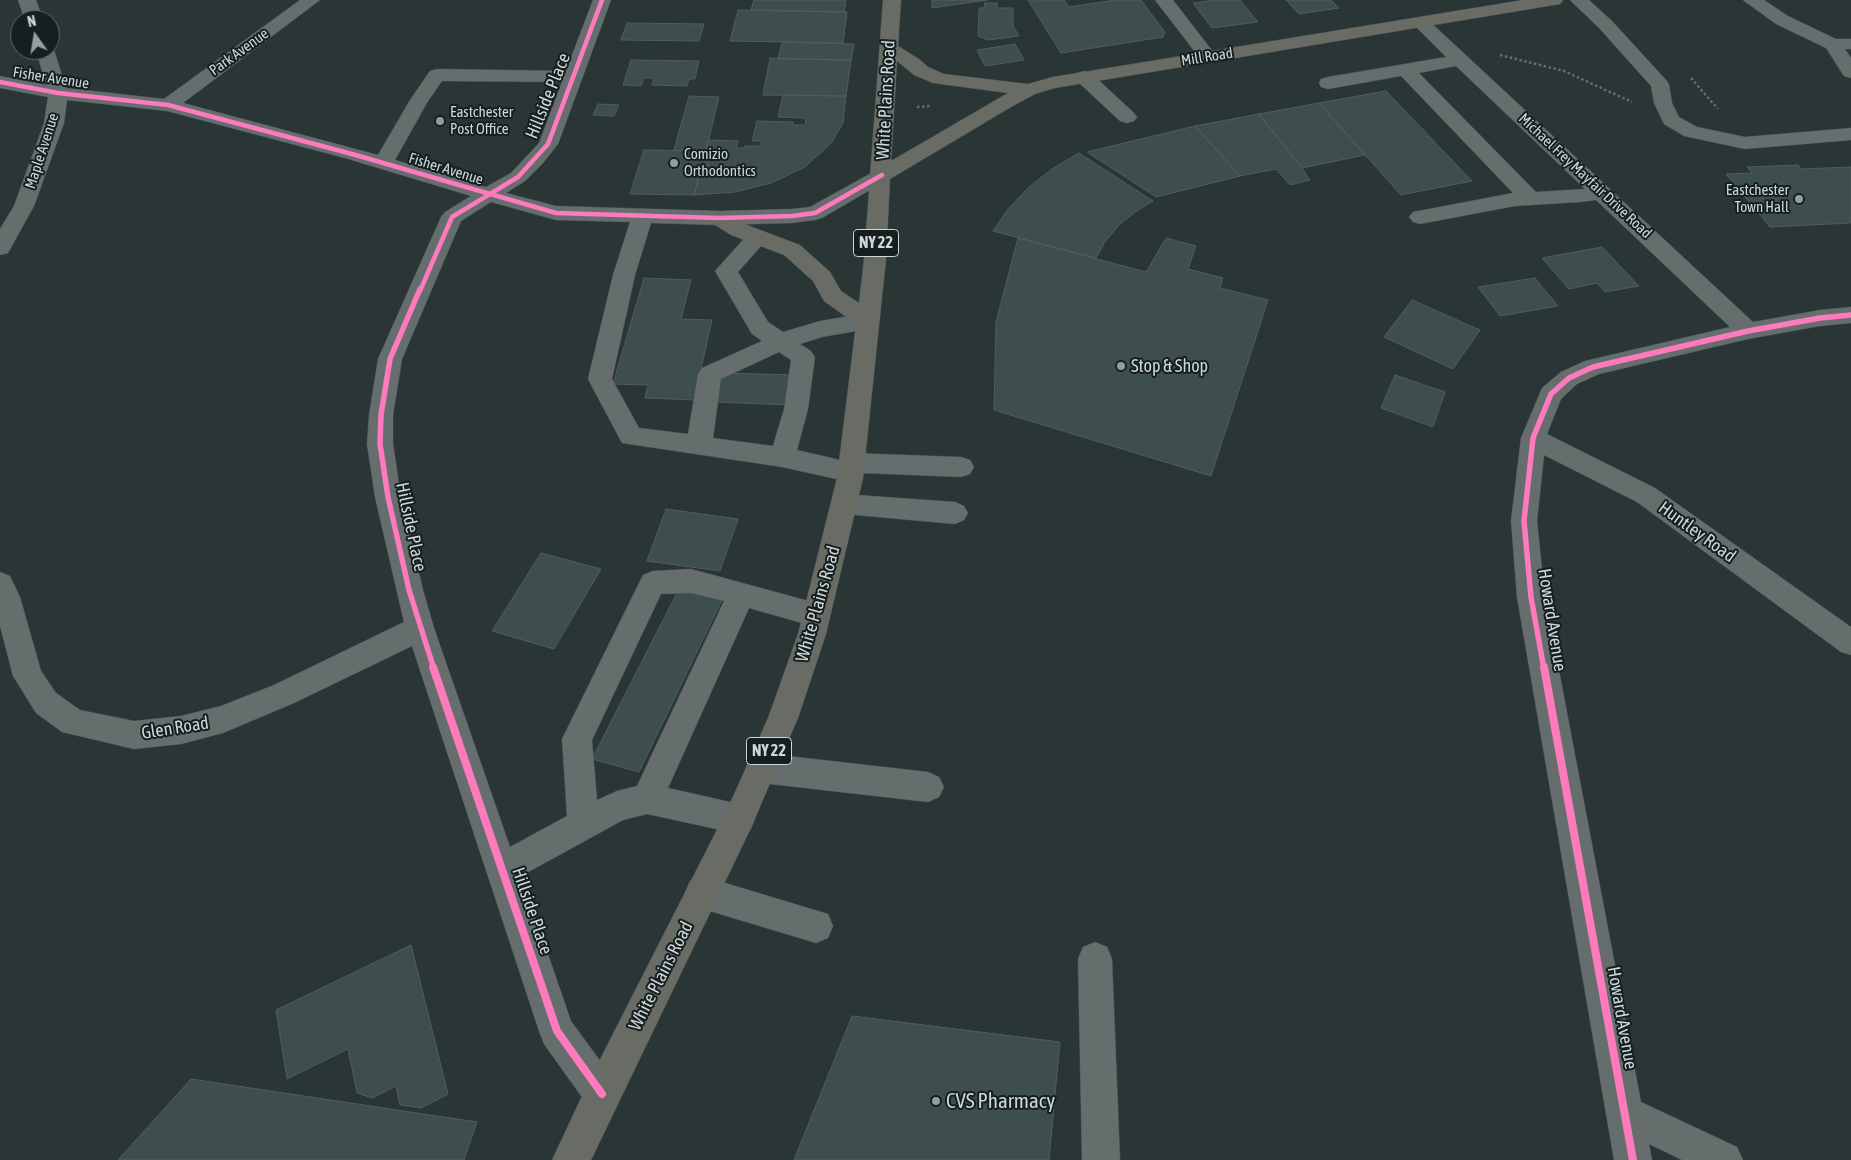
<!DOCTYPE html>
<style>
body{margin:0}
#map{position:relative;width:1851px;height:1160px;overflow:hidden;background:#2a3536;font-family:"Asap Condensed",sans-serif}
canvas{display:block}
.north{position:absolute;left:10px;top:10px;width:50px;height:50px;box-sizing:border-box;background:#161e1f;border:1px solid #5e6869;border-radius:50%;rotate:347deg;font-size:14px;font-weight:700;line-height:20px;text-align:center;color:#cbd7d8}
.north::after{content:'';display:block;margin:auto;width:18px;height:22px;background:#939e9f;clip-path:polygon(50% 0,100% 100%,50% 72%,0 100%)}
</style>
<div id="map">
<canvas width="1851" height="1160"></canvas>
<div class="north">N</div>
</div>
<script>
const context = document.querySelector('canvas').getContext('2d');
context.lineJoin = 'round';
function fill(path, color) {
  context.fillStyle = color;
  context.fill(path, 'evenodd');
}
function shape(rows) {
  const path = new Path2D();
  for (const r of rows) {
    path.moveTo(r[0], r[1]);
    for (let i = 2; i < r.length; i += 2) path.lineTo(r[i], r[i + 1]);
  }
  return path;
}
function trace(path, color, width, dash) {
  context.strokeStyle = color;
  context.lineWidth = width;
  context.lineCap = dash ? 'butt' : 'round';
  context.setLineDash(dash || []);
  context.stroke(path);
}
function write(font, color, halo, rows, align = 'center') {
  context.font = font + ' "Asap Condensed",sans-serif';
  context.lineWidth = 4;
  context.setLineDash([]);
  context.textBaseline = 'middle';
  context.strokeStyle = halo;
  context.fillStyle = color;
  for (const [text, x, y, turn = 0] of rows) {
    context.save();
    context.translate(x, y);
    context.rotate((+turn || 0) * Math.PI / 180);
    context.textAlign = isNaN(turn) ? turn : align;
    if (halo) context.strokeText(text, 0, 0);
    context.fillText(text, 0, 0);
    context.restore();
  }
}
const building = shape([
 [754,0,846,0,844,12,751,10,754,0],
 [932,0,987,0,932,8,932,0],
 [1028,0,1064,0,1069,7,1115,0,1141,0,1165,32,1163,37,1061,53,1028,0],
 [1216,0,1240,0,1258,22,1212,28,1193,3,1216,0],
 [1286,0,1331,0,1339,8,1299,14,1286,0],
 [985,3,997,3,997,8,1013,8,1013,26,1019,36,988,40,978,36,979,8,984,8,985,3],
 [738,10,847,12,843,43,730,41,738,10],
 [627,23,704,24,699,41,621,40,627,23],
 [782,42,854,44,851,60,778,59,782,42],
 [1015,44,1024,60,985,66,977,50,1015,44],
 [770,58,851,60,846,96,763,95,770,58],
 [631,60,699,61,695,79,689,79,687,86,652,85,654,78,644,78,641,86,623,85,631,60],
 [1386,91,1472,181,1401,195,1319,103,1386,91],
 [783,95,846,96,843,123,832,142,805,167,771,183,735,192,694,195,699,176,705,176,711,151,706,151,708,140,738,141,736,148,745,148,745,146,761,146,761,141,752,141,757,121,793,122,793,125,805,125,806,118,778,117,783,95],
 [689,96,719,97,706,151,674,150,689,96],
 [1319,103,1365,155,1302,168,1259,114,1319,103],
 [598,104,619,105,614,116,593,115,598,104],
 [1259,114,1302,168,1310,180,1290,185,1276,169,1240,176,1195,126,1259,114],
 [1195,126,1240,176,1156,197,1087,152,1195,126],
 [644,150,711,151,705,176,699,176,694,195,630,194,644,150],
 [1079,153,1153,201,1135,212,1119,225,1105,242,1096,258,993,231,1008,209,1029,187,1052,169,1079,153],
 [1798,165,1801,169,1851,167,1851,223,1770,227,1726,174,1752,173,1747,167,1798,165],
 [1018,238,1146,272,1166,238,1196,246,1188,269,1223,278,1220,288,1268,300,1211,476,994,410,996,322,1018,238],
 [1602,247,1639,286,1605,292,1597,283,1569,289,1542,258,1602,247],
 [644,278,691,280,681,319,712,320,694,400,645,398,648,385,613,384,644,278],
 [1535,278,1558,306,1500,316,1478,287,1535,278],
 [1412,300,1480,330,1453,369,1384,337,1412,300],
 [720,373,797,375,792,405,714,402,720,373],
 [1395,375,1445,392,1433,427,1381,408,1395,375],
 [666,509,738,519,720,571,647,561,666,509],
 [541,553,601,569,554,649,492,631,541,553],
 [679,589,722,600,639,772,592,759,679,589],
 [411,945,448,1094,421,1108,400,1105,396,1086,372,1098,357,1093,348,1049,287,1079,276,1010,411,945],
 [852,1016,1060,1042,1049,1160,794,1160,852,1016],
 [191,1079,477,1122,464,1160,118,1160,191,1079]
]);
const path = shape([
 [1500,55,1564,71,1632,102],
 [1691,78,1718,109],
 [917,107,931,106]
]);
const minor = shape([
 [18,0,36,0,43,20,25,20,18,0],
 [300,0,320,0,183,103,378,155,410,100,430,71,437,69,566,71,593,0,611,0,558,144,543,163,525,181,506,193,556,206,719,211,792,209,810,207,875,171,882,169,889,171,892,175,889,179,822,218,815,220,792,223,719,225,651,223,635,275,612,379,639,428,688,434,698,374,702,368,762,341,752,334,715,271,750,232,758,230,766,232,769,237,738,272,768,322,783,332,820,321,868,313,876,315,879,321,876,327,868,329,822,337,800,344,811,351,815,357,808,409,797,450,840,460,842,456,851,453,961,457,970,460,974,467,970,474,961,477,862,473,859,479,850,482,782,467,622,443,588,379,613,275,630,222,556,220,491,202,461,221,402,359,393,415,393,444,401,497,423,590,434,628,510,847,567,816,562,739,643,575,653,571,691,569,816,603,826,606,830,615,826,624,816,627,749,608,668,788,739,804,750,808,755,819,750,830,739,834,647,814,623,820,521,876,571,1021,615,1081,620,1094,615,1107,602,1112,589,1107,544,1044,539,1031,412,646,294,703,223,733,181,744,134,749,62,732,36,713,13,676,0,626,0,572,10,576,20,597,41,671,56,693,80,710,134,721,181,716,221,706,274,685,404,622,375,497,367,444,369,415,378,359,441,217,445,212,471,196,345,158,167,111,67,100,64,123,34,206,8,253,0,255,0,229,14,206,44,123,48,97,0,88,0,76,46,85,36,50,50,50,50,46,54,50,66,88,164,99,300,0],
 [442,81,562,82,539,143,511,173,486,187,395,160,428,101,442,81],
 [779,352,791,360,784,409,773,446,713,438,721,379,779,352],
 [691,593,724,601,637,786,617,791,597,800,592,740,661,594,691,593],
 [1155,0,1173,0,1217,57,1214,61,1208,62,1202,61,1155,0],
 [1570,0,1589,0,1612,21,1667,81,1669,85,1672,103,1679,117,1697,127,1745,137,1851,128,1851,140,1745,149,1684,136,1664,124,1654,103,1651,86,1600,29,1570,0],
 [1743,0,1764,0,1788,16,1836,39,1851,39,1851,49,1845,49,1851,58,1851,78,1844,76,1826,48,1776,24,1743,0],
 [1421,18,1427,19,1753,322,1820,310,1851,307,1851,323,1820,326,1748,339,1599,374,1577,384,1561,399,1547,434,1655,488,1851,627,1851,655,1841,652,1637,502,1544,455,1537,521,1545,597,1641,1102,1737,1147,1743,1160,1682,1160,1649,1144,1652,1160,1614,1160,1517,597,1511,521,1521,438,1542,388,1561,372,1585,361,1730,327,1596,200,1580,202,1515,206,1420,224,1413,222,1409,217,1413,212,1513,193,1401,76,1328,89,1321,87,1319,83,1321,79,1328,77,1446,57,1412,23,1415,19,1421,18],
 [1456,66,1585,189,1536,192,1419,73,1456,66],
 [1084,71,1091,73,1134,113,1137,117,1134,121,1127,123,1120,121,1077,81,1075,77,1077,73,1084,71],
 [844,494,955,502,964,506,968,513,964,520,955,524,844,514,835,511,831,504,835,497,844,494],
 [761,753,928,772,939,777,944,787,939,797,928,802,761,783,750,778,746,768,750,758,761,753],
 [702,876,828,914,833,926,828,938,816,943,690,905,685,893,690,881,702,876],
 [1095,942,1107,947,1112,959,1120,1160,1082,1160,1078,959,1083,947,1095,942]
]);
const major = shape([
 [883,0,901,0,898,46,919,59,928,67,944,74,1028,84,1053,77,1523,0,1563,0,1560,4,1554,5,1055,88,1035,94,1011,107,890,179,886,259,863,478,826,634,798,718,750,830,591,1160,552,1160,589,1081,728,808,768,718,798,634,837,478,856,324,824,301,813,281,784,255,731,235,712,223,708,218,712,213,719,211,726,213,747,225,800,245,830,272,841,291,859,303,864,259,883,0],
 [897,61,914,75,933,83,1008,93,891,161,897,61]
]);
const cyclewayFar2 = shape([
 [0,82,58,93,168,105,352,154,556,213,719,218,792,216,815,213,882,175],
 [420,291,452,217,518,177,548,144,602,0]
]);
const cyclewayFar1 = shape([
 [420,289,390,359,381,415,380,444,388,497,409,590,434,669],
 [1544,669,1531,597,1524,521,1533,438,1551,394,1569,378,1593,367,1748,331,1820,318,1851,315]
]);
const cycleway = shape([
 [433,667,557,1031,602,1094],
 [1544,667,1633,1160]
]);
const markers = [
 [440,121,5,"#939e9f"],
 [674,163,5,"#939e9f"],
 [1799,199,5,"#939e9f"],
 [1121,366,5,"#939e9f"],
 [936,1101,5,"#939e9f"]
];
const farStreetnames = [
 ["Park Avenue",239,52,-36],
 ["Mill Road",1207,57,-9],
 ["Fisher Avenue",51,78,9],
 ["Maple Avenue",42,151,-72],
 ["Fisher Avenue",446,169,17],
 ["Michael Frey Mayfair Drive Road",1585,176,43]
];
const farPoinames = [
 ["Eastchester",450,112],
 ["Post Office",450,129],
 ["Comizio",684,154],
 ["Orthodontics",684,171],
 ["Eastchester",1789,190,"right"],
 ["Town Hall",1789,207,"right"]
];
const shields = [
 [876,243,45],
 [769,751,45]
];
const shieldNames = [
 ["NY 22",876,243],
 ["NY 22",769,751]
];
const streetNames = [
 ["Hillside Place",548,96,-68],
 ["White Plains Road",886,100,-87],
 ["Hillside Place",411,527,78],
 ["Huntley Road",1697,532,36],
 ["White Plains Road",818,604,-74],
 ["Howard Avenue",1552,620,81],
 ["Glen Road",175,728,-9],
 ["Hillside Place",532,911,71],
 ["White Plains Road",661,976,-63],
 ["Howard Avenue",1622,1018,80]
];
const poiNames = [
 ["Stop & Shop",1131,366]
];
const nearPoinames = [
 ["CVS Pharmacy",946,1101]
];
fill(building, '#3e4e4f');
trace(building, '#525c5d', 1);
trace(minor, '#475051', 1);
trace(major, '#475051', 1);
trace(path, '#666f6f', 2.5, [2.5, 2.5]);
fill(minor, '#656d6d');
fill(major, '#696b65');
trace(cyclewayFar2, '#fd7abc', 4.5);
trace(cyclewayFar1, '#fd7abc', 5.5);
trace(cycleway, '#fd7abc', 8);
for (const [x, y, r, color] of markers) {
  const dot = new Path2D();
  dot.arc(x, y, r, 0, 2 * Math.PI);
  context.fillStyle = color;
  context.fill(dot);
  trace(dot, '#161e1f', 2);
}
write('15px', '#cbd7d8', '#161e1f', farStreetnames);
write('15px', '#cbd7d8', '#161e1f', farPoinames, 'left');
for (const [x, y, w] of shields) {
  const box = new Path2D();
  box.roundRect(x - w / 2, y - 13.5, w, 27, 4);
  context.fillStyle = '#161e1f';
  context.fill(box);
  trace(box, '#cbd7d8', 1);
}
write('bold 16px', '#cbd7d8', null, shieldNames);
write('18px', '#cbd7d8', '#161e1f', streetNames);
write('18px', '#cbd7d8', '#161e1f', poiNames, 'left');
write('21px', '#cbd7d8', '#161e1f', nearPoinames, 'left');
</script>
